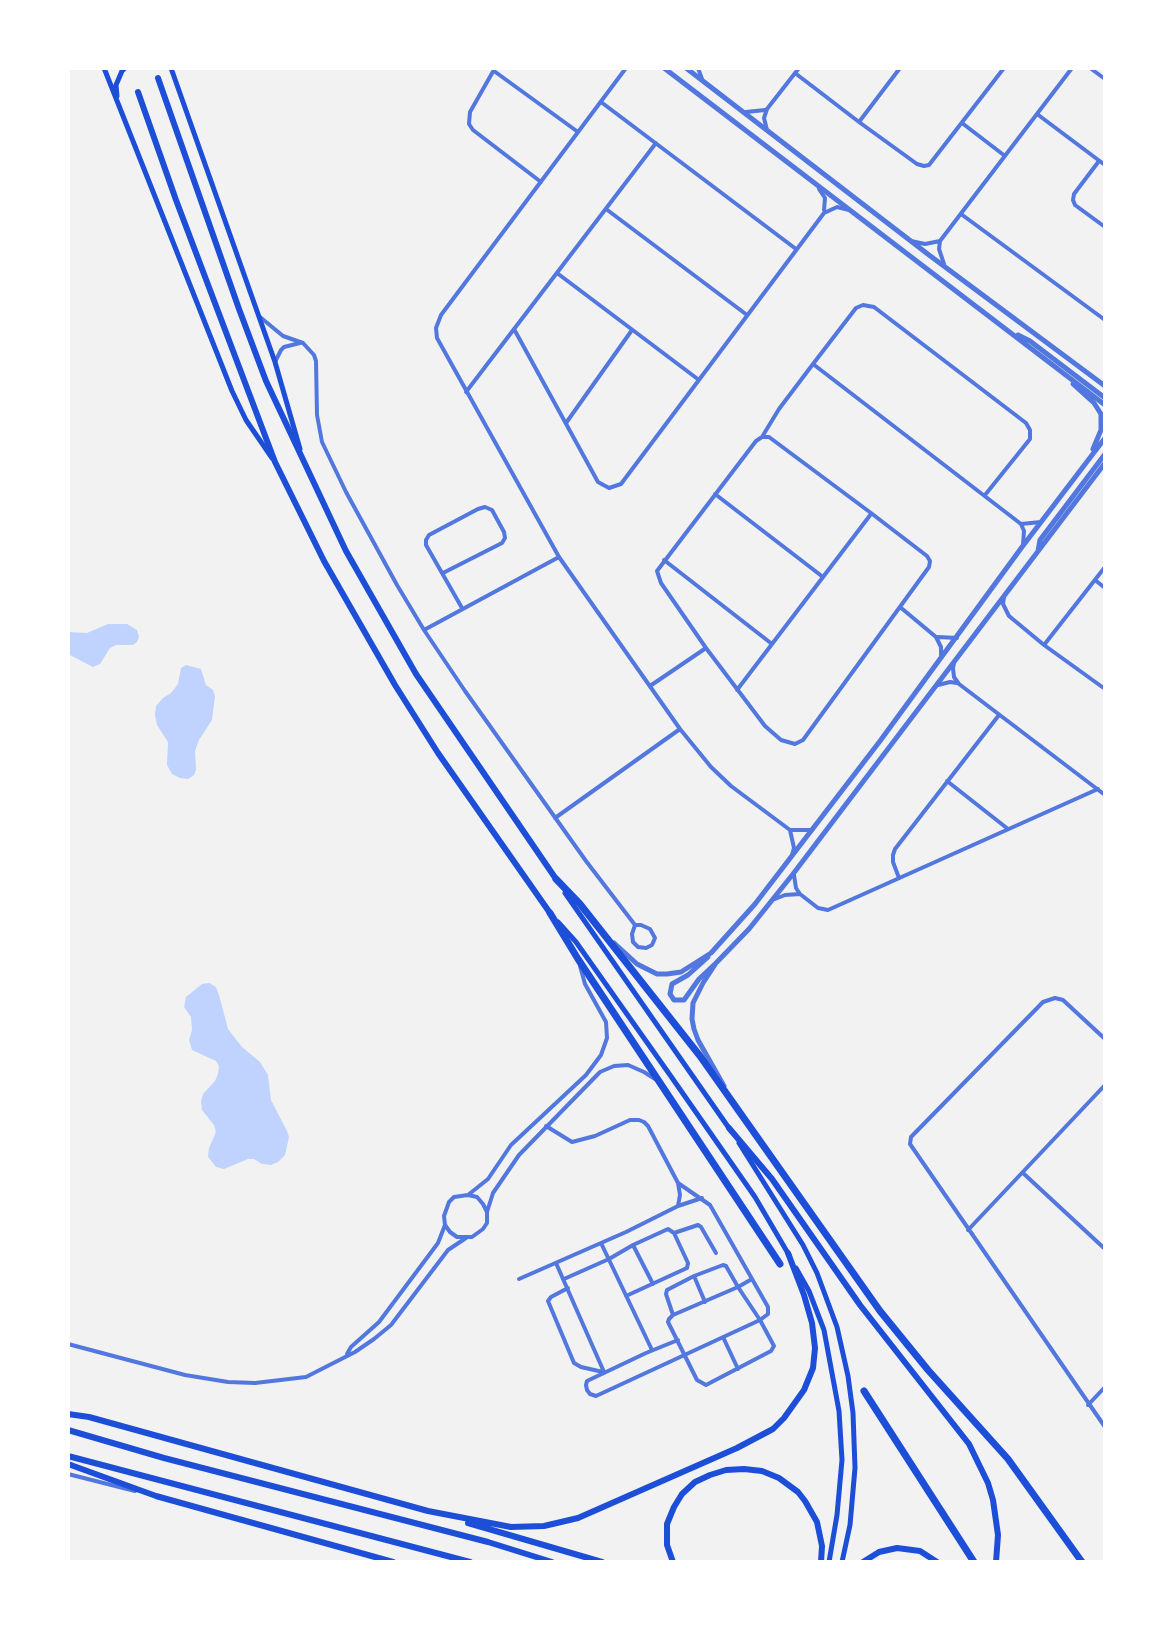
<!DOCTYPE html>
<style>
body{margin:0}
#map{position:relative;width:1173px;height:1630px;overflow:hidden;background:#f2f2f2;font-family:Jost,sans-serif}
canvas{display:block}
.frame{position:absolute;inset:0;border:70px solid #fff;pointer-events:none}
</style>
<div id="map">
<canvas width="1173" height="1630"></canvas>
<div class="frame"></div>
</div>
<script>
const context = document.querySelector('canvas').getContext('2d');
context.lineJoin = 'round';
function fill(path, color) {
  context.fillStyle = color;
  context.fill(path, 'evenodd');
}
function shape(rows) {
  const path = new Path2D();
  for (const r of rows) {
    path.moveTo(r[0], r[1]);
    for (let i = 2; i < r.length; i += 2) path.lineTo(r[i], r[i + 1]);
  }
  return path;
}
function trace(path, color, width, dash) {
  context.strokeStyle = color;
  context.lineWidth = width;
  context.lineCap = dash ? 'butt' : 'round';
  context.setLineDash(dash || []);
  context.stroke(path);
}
const water = shape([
 [108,624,127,624,137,630,139,637,137,642,133,645,116,645,110,648,100,664,93,667,68,654,68,632,87,633],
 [186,665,201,669,206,685,213,690,215,696,212,720,199,740,195,751,196,770,194,775,188,779,180,778,172,774,167,765,168,742,157,725,155,715,156,706,163,698,171,693,178,684,181,668],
 [209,983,216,987,219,995,228,1029,242,1047,260,1062,268,1075,271,1100,287,1131,289,1137,285,1155,278,1162,271,1165,262,1164,254,1159,248,1159,224,1169,216,1167,208,1157,209,1148,216,1132,214,1125,202,1110,201,1101,203,1094,215,1081,218,1074,219,1066,216,1061,192,1050,189,1040,192,1030,191,1017,184,1007,186,997,202,984]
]);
const minor = shape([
 [495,68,470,112,469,124,473,130,541,182],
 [626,68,441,315,436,328,437,338,559,557,680,729,711,767,731,786,790,830,812,830],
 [698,68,702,79],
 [1090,68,1105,79],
 [494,71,578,132],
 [795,73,859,122,917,164,924,166,929,165,1004,68],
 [601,102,796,249],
 [746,112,765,110],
 [1037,114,1105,165],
 [859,122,900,68],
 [962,123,1005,156],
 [767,130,764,118,767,109,799,68],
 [1099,161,1074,194,1073,200,1075,205,1105,227],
 [819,189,825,198,824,210],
 [606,209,747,315],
 [961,214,1105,320],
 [911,241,925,244,940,241],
 [944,264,939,249,940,241,1072,68],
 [557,273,699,380],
 [260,317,283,336,303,343,314,355,316,361,317,415,322,442,346,492,397,585,424,630,465,691,586,861,635,925,641,925,650,929,655,938,652,945,646,948,638,947,633,942,632,934,635,925],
 [514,329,598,482,609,488,621,484,824,213,837,207,849,210],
 [275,362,281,350,284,347,300,343],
 [466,392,656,143],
 [566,423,632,330],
 [762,437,769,437,871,513,927,556,930,561,929,567,803,740,795,744,781,740,765,726,706,648,661,583,657,571,756,441,762,437,779,409,813,364],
 [715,494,823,577],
 [985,495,1030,439,1030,430,1026,423,874,307,863,305,856,308,813,364,1021,524,1024,531,1023,545],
 [1021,524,1041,522],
 [664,560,772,644],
 [443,573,502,543,505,538,504,532,492,510,485,507,478,509,429,535,426,540,426,545,462,608],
 [1095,580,1105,588],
 [1004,597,1003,604,1009,616,1044,645,1105,689],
 [900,607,936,637,941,647,941,655],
 [424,630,559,557],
 [938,637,957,638],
 [1044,645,1105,567],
 [954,663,953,668,954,677,959,684,1105,795],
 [938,685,950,682,957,683],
 [650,686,706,648],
 [737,690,871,514],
 [947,781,1008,829],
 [555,818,680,729],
 [790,830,794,848,792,855],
 [794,875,796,888,800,894,818,908,828,910,1098,789],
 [899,878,893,862,893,855,895,849,999,715],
 [775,899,785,895,800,894],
 [1105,1039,1063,1000,1055,998,1043,1002,911,1137,910,1144,1105,1427],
 [546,1126,572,1142,595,1136,630,1120,639,1120,644,1122,648,1126,678,1183,680,1195,678,1206],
 [1023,1173,1105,1249],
 [468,1195,488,1179,511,1145,586,1075,601,1055,607,1038,606,1022,585,984,580,966],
 [487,1212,493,1193,519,1155,600,1072,614,1066,628,1065,644,1072,655,1079],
 [968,1230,1105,1085],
 [674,1233,698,1225,701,1227,716,1253],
 [601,1243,652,1350],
 [633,1245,653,1284],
 [556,1263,604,1372],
 [694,1276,723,1265,726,1266,738,1287,760,1320,774,1346,771,1351,706,1385,697,1380,668,1322,669,1319,673,1315,738,1287,752,1279],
 [519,1279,626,1232,678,1206,702,1198],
 [564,1279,609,1259,633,1245,668,1229,674,1233,688,1263,687,1268,626,1296],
 [568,1288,551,1297,548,1301,574,1363,581,1367,603,1372],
 [673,1315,666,1294,667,1290,694,1276,705,1302],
 [723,1337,738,1369],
 [678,1340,646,1353,587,1381,586,1385,587,1390,590,1394,596,1396,760,1320,768,1314,768,1307,710,1205,678,1183],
 [68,1344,185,1375,228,1382,255,1383,306,1377,355,1352,374,1339,391,1325,448,1250,466,1238],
 [347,1354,351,1347,379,1322,438,1243,445,1225,444,1216,449,1202,454,1197,468,1195,477,1197,483,1204,487,1212,487,1223,483,1229,472,1237,457,1237,450,1232,445,1225],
 [1088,1405,1105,1387],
 [68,1474,135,1491]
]);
const tertiary = shape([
 [664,68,1105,405],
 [686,68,929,255,1105,386],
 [1018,335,1030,341,1105,398],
 [1073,384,1094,403,1101,414,1101,430,1093,449],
 [1038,551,1040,540,1105,454],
 [614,943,637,964,657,974,667,974,681,972,711,953,755,904,880,741,1022,547,1105,438],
 [708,957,688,975,672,984,670,994,674,1000,684,1000,699,979,715,964],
 [724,1086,698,1040,694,1029,692,1019,693,1003,703,983,716,963,749,929,793,874,1105,463]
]);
const secondary = shape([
 [104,68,232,391,246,420,272,458],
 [171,68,275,362,300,449],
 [117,96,116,85,122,71,125,68],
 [565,893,731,1131],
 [558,922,576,942,670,1075,755,1197,789,1255],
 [739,1143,803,1245,817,1273,837,1327,848,1376,853,1413,855,1468,850,1525,842,1562],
 [796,1268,809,1291,824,1330,839,1411,842,1460,837,1515,829,1562]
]);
const primary = shape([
 [729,1128,772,1179,860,1305,969,1444,988,1483,993,1500,998,1535,996,1562],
 [68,1414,89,1417,428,1511,511,1527,544,1526,578,1518,737,1448,773,1429,784,1418,804,1390,813,1368,815,1348,812,1323,804,1295,788,1253],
 [68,1430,164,1458,488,1542,552,1562],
 [68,1456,470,1562],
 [68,1464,156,1496,393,1562],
 [468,1523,602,1562],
 [673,1562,667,1545,667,1524,674,1507,682,1494,695,1482,710,1475,726,1470,744,1469,762,1471,779,1478,798,1492,805,1501,817,1522,822,1546,821,1562],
 [863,1562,879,1552,897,1548,920,1551,937,1562]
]);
const trunk = shape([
 [158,78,239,309,266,381,346,551,416,674,556,879],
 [138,92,176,200,275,462,324,561,395,685,438,753,550,913]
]);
const motorway = shape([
 [556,879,580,904,700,1056,880,1311,928,1370,1008,1459,1082,1562],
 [550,913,578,959,780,1264],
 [864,1391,974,1562]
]);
fill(water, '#bfd3fe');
trace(minor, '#5277de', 4);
trace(tertiary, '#5277de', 5);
trace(secondary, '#1d4ed8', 5);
trace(primary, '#1d4ed8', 6);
trace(trunk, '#1d4ed8', 6);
trace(motorway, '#1d4ed8', 7);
</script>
